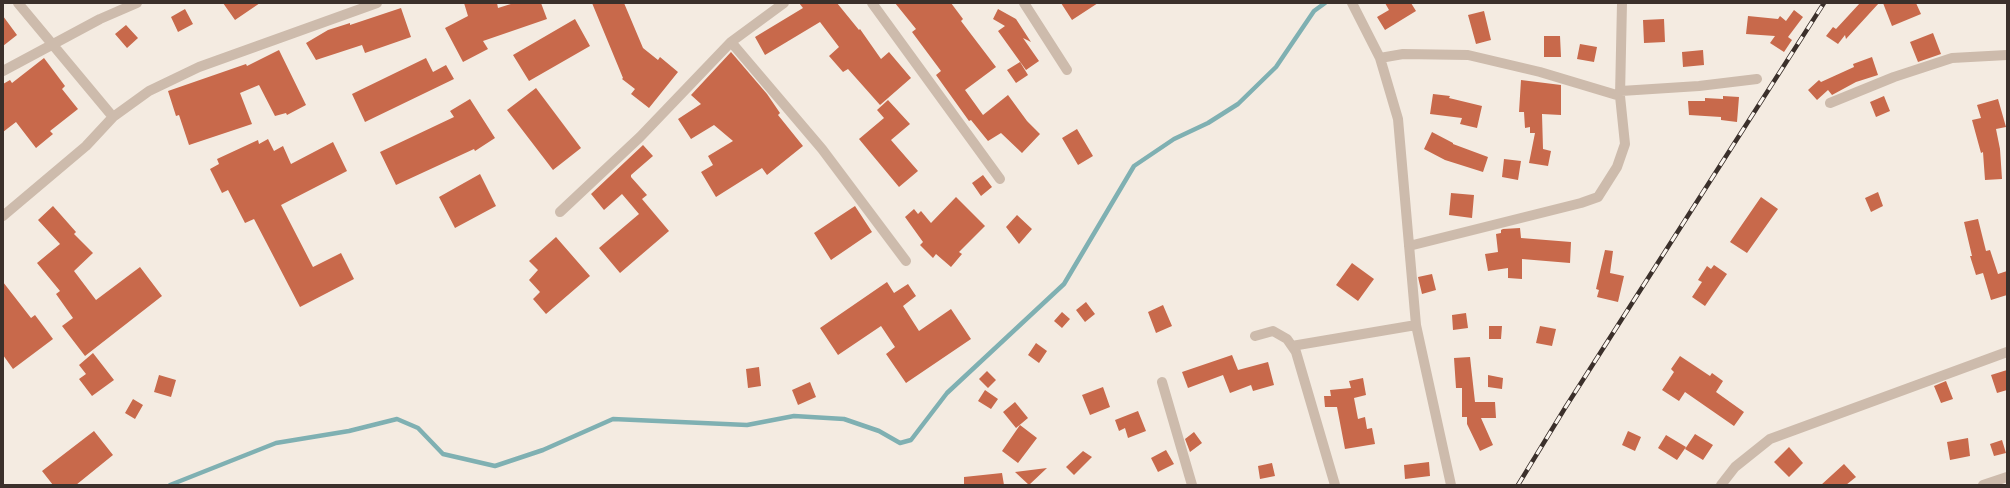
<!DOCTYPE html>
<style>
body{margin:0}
#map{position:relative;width:2010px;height:488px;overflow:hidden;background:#f4ebe1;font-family:Karla,sans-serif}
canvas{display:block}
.frame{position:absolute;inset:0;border:4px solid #3b302b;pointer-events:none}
</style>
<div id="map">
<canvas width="2010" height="488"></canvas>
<div class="frame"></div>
</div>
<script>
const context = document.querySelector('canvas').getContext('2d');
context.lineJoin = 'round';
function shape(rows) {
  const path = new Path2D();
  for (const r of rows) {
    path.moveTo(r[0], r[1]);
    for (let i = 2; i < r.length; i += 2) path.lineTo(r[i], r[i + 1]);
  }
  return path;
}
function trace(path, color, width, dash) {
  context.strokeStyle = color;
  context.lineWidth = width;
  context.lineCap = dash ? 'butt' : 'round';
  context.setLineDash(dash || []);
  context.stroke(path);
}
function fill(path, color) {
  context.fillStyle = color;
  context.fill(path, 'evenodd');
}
const stream = shape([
 [170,485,276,443,349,431,397,419,418,428,443,454,495,466,543,450,613,419,747,425,794,416,844,419,879,431,900,443,911,440,947,393,1064,284,1134,166,1174,139,1208,123,1238,104,1276,67,1314,11,1325,3]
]);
const building = shape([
 [223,3,260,3,235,20],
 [464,3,497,3,498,8,514,3,541,3,547,19,483,41,488,49,463,62,445,28,468,16],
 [592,3,624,3,643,48,658,60,660,57,678,72,649,108,631,94,635,89,622,79,623,78],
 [799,3,837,3,859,30,860,29,881,59,889,52,911,78,880,105,848,69,843,72,829,56,839,47,820,22,765,55,755,37,803,8],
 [895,3,951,3,963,19,961,21,996,67,965,90,983,115,1008,95,1027,121,1040,134,1022,153,1001,133,988,141,971,120,969,121,936,75,941,71,912,32,916,29],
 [1061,3,1098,3,1072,20],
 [1385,3,1411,3,1416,11,1385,30,1377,17,1389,10],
 [1860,3,1879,3,1846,39,1845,35,1838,44,1826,36,1833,27,1836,29],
 [1883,3,1916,3,1921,14,1892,26],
 [401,8,411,37,365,53,362,45,316,60,306,43,328,30,350,23,350,25],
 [185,9,193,24,178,32,171,17],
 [998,9,1016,19,1031,42,1023,38,1039,61,1026,70,998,31,1005,26,993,19],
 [1794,10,1803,17,1788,37,1792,40,1784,52,1770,43,1775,36,1746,34,1748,16,1778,19,1780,16,1786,21],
 [1484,11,1491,40,1476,44,1468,15],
 [3,16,17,35,3,46],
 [575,19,590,46,529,81,513,55],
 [1664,19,1665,42,1644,43,1643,20],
 [126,25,138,38,127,48,115,34],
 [1933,33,1941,54,1918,62,1910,42],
 [1544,36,1560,36,1561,57,1544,57],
 [1580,44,1597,47,1594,62,1577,59],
 [279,50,306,105,287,115,286,113,275,116,259,85,240,93,252,124,189,145,179,115,176,116,168,91,246,64,247,66],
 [1703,50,1704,65,1683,67,1682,52],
 [731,52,767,94,780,113,778,115,803,146,767,175,762,168,716,197,701,172,713,165,708,156,733,141,714,125,691,139,678,119,701,104,691,95],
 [1872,57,1878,75,1856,82,1832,95,1828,90,1817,100,1808,90,1819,80,1821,82,1854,67,1853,64],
 [44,58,65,86,62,89,78,109,50,131,53,134,36,148,16,122,3,132,3,84,10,80,12,83],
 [426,58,433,72,446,65,454,79,365,122,352,94],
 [1020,62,1028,75,1016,83,1007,70],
 [1521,80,1561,85,1561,115,1542,114,1543,149,1551,151,1548,166,1529,163,1535,133,1530,133,1530,127,1525,128,1524,112,1519,112],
 [536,88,581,148,553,170,507,110],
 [1433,94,1450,96,1449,98,1482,106,1477,128,1460,124,1462,118,1430,114],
 [1723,96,1739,97,1737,122,1721,120,1721,117,1689,115,1688,101,1705,101,1705,98,1723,99],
 [1884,96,1890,111,1876,117,1870,102],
 [470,99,495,138,475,151,474,149,396,185,380,152,454,117,450,111],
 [1998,99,2006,127,1996,129,2000,149,2002,179,1985,180,1983,152,1981,153,1972,120,1981,118,1977,105],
 [888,100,910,124,891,140,918,171,899,187,859,139,884,118,877,110],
 [1077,129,1093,156,1078,165,1062,138],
 [1432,132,1453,143,1453,144,1488,157,1483,172,1445,160,1424,149],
 [268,139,274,151,283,146,291,164,333,142,347,171,281,205,313,267,341,253,354,279,300,307,254,219,245,223,228,190,222,193,210,169,219,164,217,159,258,140,259,144],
 [643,145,653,156,631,175,631,177,647,195,642,199,669,231,620,273,599,248,639,214,622,194,604,210,591,194],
 [1504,159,1521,161,1518,180,1502,177],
 [480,174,496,206,455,228,439,197],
 [983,175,992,187,981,196,972,183],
 [1878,192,1883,206,1871,212,1865,198],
 [1451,193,1474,195,1472,218,1449,215],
 [956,197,985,226,959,252,962,254,951,267,936,254,933,258,920,245,923,242,905,217,914,209,918,214,921,211,931,223],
 [1761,197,1778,209,1747,253,1730,242],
 [53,206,76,232,74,234,93,253,74,271,96,300,140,267,162,296,85,356,62,326,73,318,56,294,60,291,37,263,60,244,38,220],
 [855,206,872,232,831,260,814,233],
 [1017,215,1032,229,1019,244,1006,227],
 [1978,219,1986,251,1990,250,1998,274,2007,271,2007,295,1991,300,1983,273,1976,275,1970,256,1972,256,1964,222],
 [1520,228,1521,238,1571,242,1570,263,1522,259,1522,279,1508,278,1508,268,1488,271,1485,254,1498,252,1496,234,1501,233,1501,230,1503,229],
 [556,237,590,276,546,314,533,299,540,292,529,280,538,270,529,261],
 [1605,250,1613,251,1610,273,1624,276,1618,302,1597,297,1599,290,1596,289],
 [1352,263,1374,279,1358,301,1336,285],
 [1714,265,1727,274,1705,306,1692,297,1702,282,1698,280,1707,266,1711,269],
 [1432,274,1436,290,1422,294,1418,277],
 [3,282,31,318,35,315,53,339,13,369,3,355],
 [887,282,894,293,908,284,916,296,903,306,919,331,951,309,971,339,906,383,886,354,895,347,881,326,838,355,820,328],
 [1086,302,1095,314,1085,322,1076,310],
 [1163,305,1172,326,1156,333,1148,312],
 [1062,312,1070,319,1062,328,1054,321],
 [1466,313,1468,328,1453,330,1452,315],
 [1489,326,1502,326,1501,339,1489,339],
 [1540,326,1556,329,1552,346,1536,343],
 [1036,343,1047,351,1039,363,1028,355],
 [93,353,114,380,92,396,79,379,86,374,79,365],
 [1232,355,1238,370,1268,362,1274,385,1253,391,1251,385,1230,393,1223,375,1188,388,1182,372],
 [1680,356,1710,376,1712,373,1723,381,1716,392,1744,412,1734,426,1685,392,1679,401,1662,390,1674,372,1671,369],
 [1470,357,1475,402,1495,402,1496,418,1481,418,1493,445,1480,451,1467,424,1467,417,1462,417,1462,388,1456,388,1454,358],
 [759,367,761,386,748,388,746,369],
 [2007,370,2007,390,1997,393,1991,375],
 [987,371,996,380,988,388,979,379],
 [159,375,176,380,171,397,154,392],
 [1488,375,1503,378,1502,389,1488,387],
 [1363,378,1366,395,1354,398,1358,419,1365,417,1367,429,1372,428,1375,444,1345,449,1337,407,1325,407,1324,396,1331,396,1330,390,1351,388,1349,381],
 [1946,381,1953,399,1941,403,1934,386],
 [810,382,816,397,798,405,792,390],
 [1103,387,1110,407,1090,415,1082,395],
 [985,390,998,399,991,409,978,401],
 [133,399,143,405,135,419,125,413],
 [1015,402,1028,418,1016,428,1003,412],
 [1138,411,1146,431,1128,438,1125,428,1119,431,1115,420],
 [1020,425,1037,438,1018,463,1002,451],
 [94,431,113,455,76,485,53,485,42,471],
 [1628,431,1641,437,1635,451,1622,445],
 [1194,432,1202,443,1190,452,1185,439],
 [1695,434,1713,445,1703,460,1685,449],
 [1666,435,1686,447,1677,460,1658,448],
 [1968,438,1970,456,1950,460,1947,442],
 [2002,440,2006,453,1994,456,1990,444],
 [1789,447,1803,463,1789,477,1774,462],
 [1166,450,1174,464,1158,472,1151,458],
 [1083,451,1092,457,1074,475,1066,467],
 [1429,462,1430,476,1405,479,1404,465],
 [1272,463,1275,476,1260,479,1258,466],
 [1844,464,1856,477,1846,485,1821,485],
 [1047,468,1029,485,1015,472],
 [1002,473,1004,485,964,485,964,477]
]);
const minor = shape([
 [18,3,113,117],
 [872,3,1000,179],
 [1024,3,1067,70],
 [1352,3,1380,58,1398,119,1416,325,1451,485],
 [731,42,822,149,906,261],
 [1380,58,1403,54,1468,55,1540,72,1620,96],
 [3,71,100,19,137,3],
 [1621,91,1699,86,1757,79],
 [1830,103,1894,77,1952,58,2007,55],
 [560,212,640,137,731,42,784,3],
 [3,216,86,146,113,117,149,91,199,67,377,3],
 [1409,246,1581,203,1598,197,1617,167,1625,144,1620,96,1622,3],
 [1255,336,1273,331,1287,339,1296,352,1335,485],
 [1292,346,1416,325],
 [1162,382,1192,485],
 [1721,485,1735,467,1770,439,2007,352],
 [1983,485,2007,477]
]);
const rail = shape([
 [1518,485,1565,408,1824,3]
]);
trace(stream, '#7fb0b2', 4.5);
fill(building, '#c8694b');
trace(minor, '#cdbbac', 10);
trace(rail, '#3b302b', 4.5);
trace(rail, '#fbf5ee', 3, [9]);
</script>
